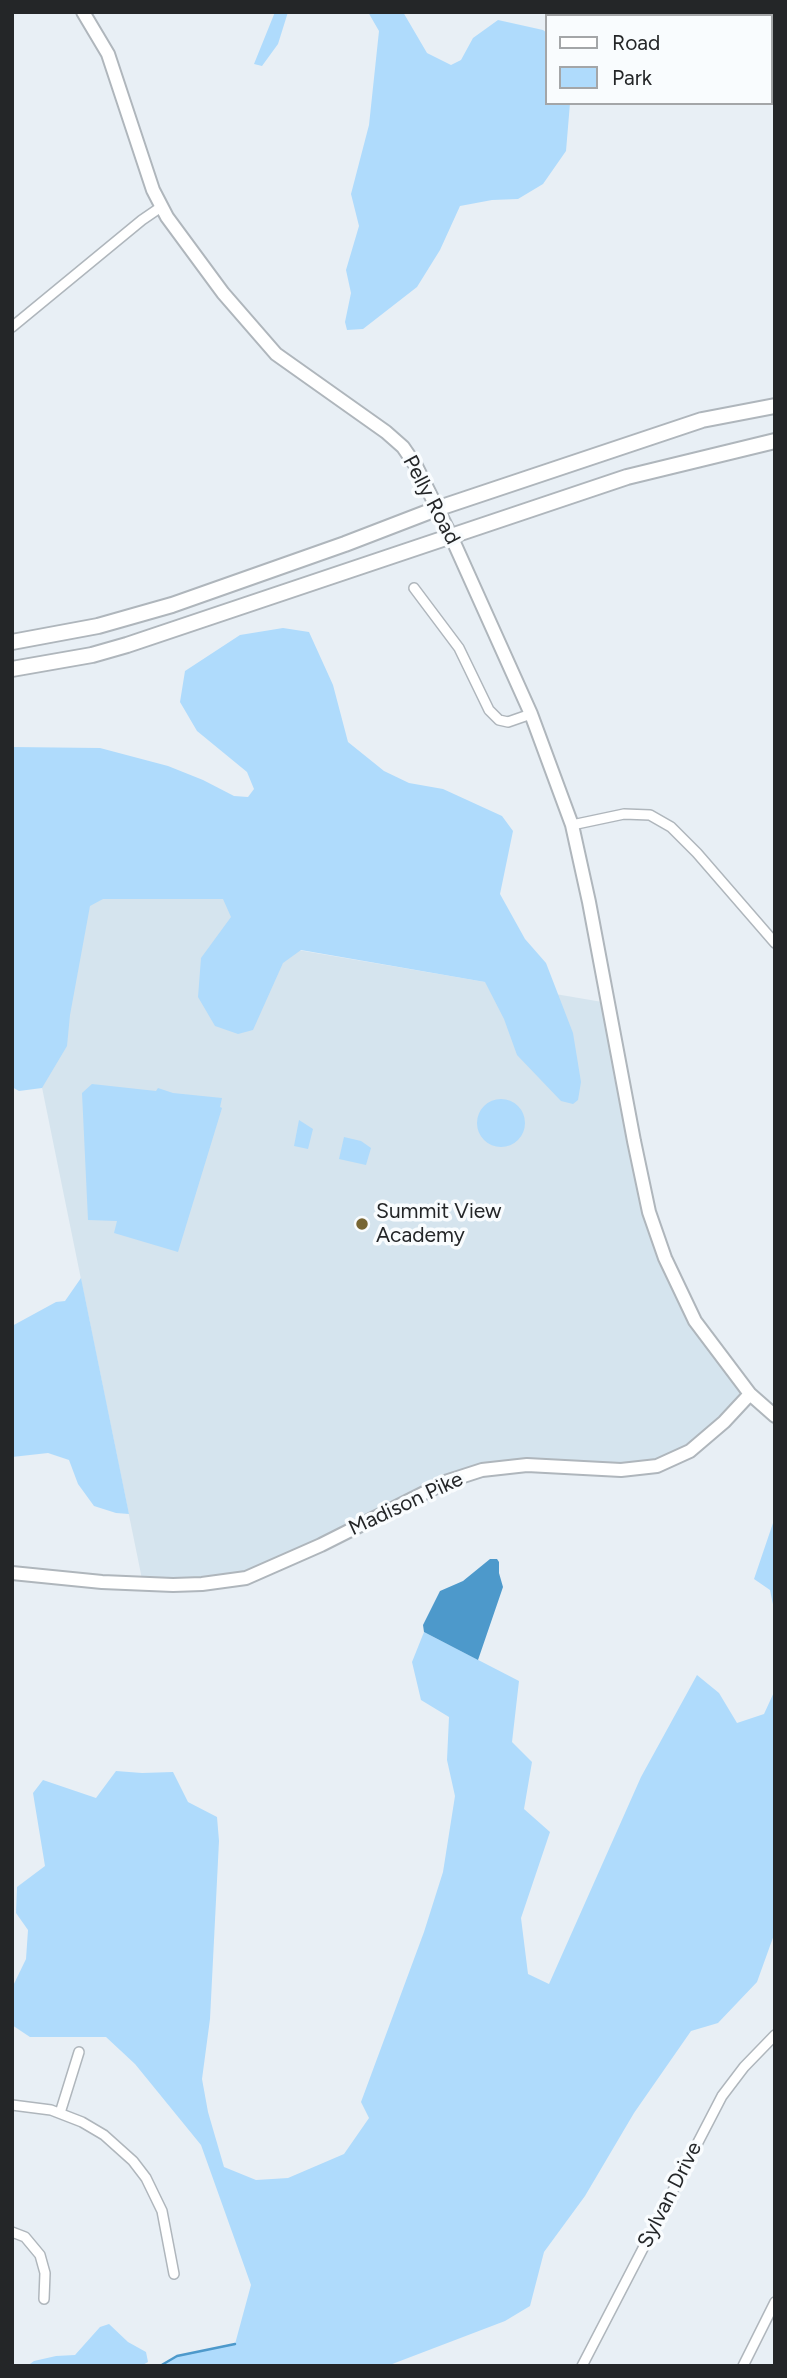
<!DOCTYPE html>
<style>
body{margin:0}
#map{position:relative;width:787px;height:2378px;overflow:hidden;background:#e8eff5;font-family:Figtree,sans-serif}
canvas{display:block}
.frame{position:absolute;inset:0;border:14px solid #242628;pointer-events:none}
.legend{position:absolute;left:545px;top:14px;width:228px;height:91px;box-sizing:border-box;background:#f9fcfe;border:2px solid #a4a6a8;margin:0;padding:9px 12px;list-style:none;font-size:21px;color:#242628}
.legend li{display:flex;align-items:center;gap:14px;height:35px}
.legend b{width:35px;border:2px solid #a4a6a8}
</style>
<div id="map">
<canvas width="787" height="2378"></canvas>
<div class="frame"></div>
<ul class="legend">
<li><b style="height:9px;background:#fff"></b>Road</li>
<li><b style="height:19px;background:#afdbfc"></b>Park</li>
</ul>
</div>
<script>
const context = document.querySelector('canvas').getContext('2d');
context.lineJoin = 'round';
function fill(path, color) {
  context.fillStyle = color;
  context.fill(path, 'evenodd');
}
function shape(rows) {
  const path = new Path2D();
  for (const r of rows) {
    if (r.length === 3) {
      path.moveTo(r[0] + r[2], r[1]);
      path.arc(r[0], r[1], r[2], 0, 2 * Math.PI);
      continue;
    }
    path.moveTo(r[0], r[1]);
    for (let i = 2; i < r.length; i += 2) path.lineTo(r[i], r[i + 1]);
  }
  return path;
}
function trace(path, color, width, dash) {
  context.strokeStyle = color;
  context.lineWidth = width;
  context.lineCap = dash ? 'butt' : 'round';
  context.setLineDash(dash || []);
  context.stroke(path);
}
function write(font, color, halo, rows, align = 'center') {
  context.font = font + ' Figtree,sans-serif';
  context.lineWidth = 7;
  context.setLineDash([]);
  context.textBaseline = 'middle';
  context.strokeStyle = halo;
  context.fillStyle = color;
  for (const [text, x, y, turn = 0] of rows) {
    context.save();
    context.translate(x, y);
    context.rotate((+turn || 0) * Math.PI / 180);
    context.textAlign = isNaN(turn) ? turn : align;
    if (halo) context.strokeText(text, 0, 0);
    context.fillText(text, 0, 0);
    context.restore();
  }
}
const built = shape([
 [12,886,236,888,251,942,608,1003,649,1212,695,1321,750,1394,724,1422,657,1466,482,1470,246,1578,143,1584,12,940]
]);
const green = shape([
 [275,12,288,12,278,44,262,66,254,64],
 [368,12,403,12,427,53,451,65,461,60,473,38,498,20,543,30,547,33,547,103,570,103,566,151,543,184,518,199,492,200,460,206,440,250,417,287,363,329,347,330,345,322,351,293,346,270,359,226,351,194,369,125,379,31],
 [283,628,309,632,333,685,348,742,384,771,409,783,443,789,502,816,513,831,500,894,525,939,546,963,573,1033,581,1082,578,1100,573,1104,561,1101,517,1055,504,1019,485,982,301,950,283,963,253,1030,238,1034,215,1026,198,997,201,958,231,917,223,899,103,899,90,906,70,1015,67,1046,42,1088,19,1091,12,1087,12,747,100,748,168,766,203,780,234,796,248,797,254,789,247,772,197,731,180,702,185,671,240,635],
 [92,1084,156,1091,158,1088,173,1093,222,1098,220,1107,222,1108,178,1252,114,1233,117,1221,88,1220,82,1093],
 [501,1123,24],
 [299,1120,313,1129,308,1149,294,1146],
 [344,1137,361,1141,371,1148,366,1165,339,1159],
 [81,1278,129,1514,116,1513,94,1506,78,1484,69,1460,48,1453,12,1457,12,1326,56,1302,65,1301],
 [773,1523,775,1523,775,1614,770,1590,754,1579],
 [424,1632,519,1681,512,1742,532,1762,524,1809,550,1832,521,1918,528,1974,549,1984,641,1777,697,1675,719,1693,737,1723,764,1714,775,1690,775,1932,757,1982,718,2023,691,2031,634,2113,585,2196,544,2252,530,2306,505,2321,387,2366,160,2366,177,2356,235,2344,251,2285,201,2145,135,2064,106,2037,30,2037,12,2025,12,1988,26,1959,28,1930,16,1913,17,1887,45,1866,33,1793,43,1780,96,1798,116,1771,142,1773,173,1772,188,1802,217,1817,219,1841,210,2019,202,2079,208,2112,224,2167,256,2180,288,2178,344,2154,369,2118,361,2102,424,1932,443,1872,455,1796,447,1760,449,1717,421,1700,412,1662],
 [109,2324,128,2342,146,2352,148,2362,141,2366,27,2366,34,2361,56,2356,75,2355,100,2327]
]);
const water = shape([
 [490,1559,497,1559,499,1562,499,1573,503,1587,478,1660,424,1632,423,1625,440,1591,463,1581]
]);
const stream = shape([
 [160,2366,177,2356,235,2344]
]);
const street = shape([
 [12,327,142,220,161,207],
 [414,588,459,648,489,710,499,720,508,722,531,714],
 [572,825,624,814,650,815,671,827,697,853,775,943],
 [12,2105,51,2110,82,2122,104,2135,133,2161,146,2178,162,2211,174,2274],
 [60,2113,79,2052],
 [12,2232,25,2237,40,2255,45,2273,44,2299],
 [582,2366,722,2096,744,2067,775,2035],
 [743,2366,775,2302]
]);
const secondary = shape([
 [83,12,108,54,153,190,167,217,223,293,276,354,386,432,403,447,416,466,451,536,531,714,572,825,589,902,634,1141,649,1212,665,1258,695,1321,750,1394,775,1416],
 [12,1573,102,1582,173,1585,202,1584,246,1578,321,1545,448,1481,482,1470,527,1465,621,1470,657,1466,690,1451,724,1422,750,1394]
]);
const primary = shape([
 [12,642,98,626,172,605,345,544,436,509,702,420,775,406],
 [12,669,92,655,127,645,627,477,775,441]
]);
const markers = [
 [362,1224,7,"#786634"]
];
const streetNames = [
 ["Pelly Road",431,500,62],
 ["Madison Pike",406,1504,-25],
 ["Sylvan Drive",670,2195,-63]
];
const poiNames = [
 ["Summit View",376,1212],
 ["Academy",376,1236]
];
fill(built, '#d5e4ee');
fill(green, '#afdbfc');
fill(water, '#4d99cb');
trace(stream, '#4d99cb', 2.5);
trace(street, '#afb6bc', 12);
trace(secondary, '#afb6bc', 16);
trace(primary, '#afb6bc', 18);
trace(street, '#fff', 9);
trace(secondary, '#fff', 12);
trace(primary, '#fff', 14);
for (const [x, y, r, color] of markers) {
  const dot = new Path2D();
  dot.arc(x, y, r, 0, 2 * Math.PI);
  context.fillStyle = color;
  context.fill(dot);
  trace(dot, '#f9fcfe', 2.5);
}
write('21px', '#242628', '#f9fcfe', streetNames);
write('21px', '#242628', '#f9fcfe', poiNames, 'left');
</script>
